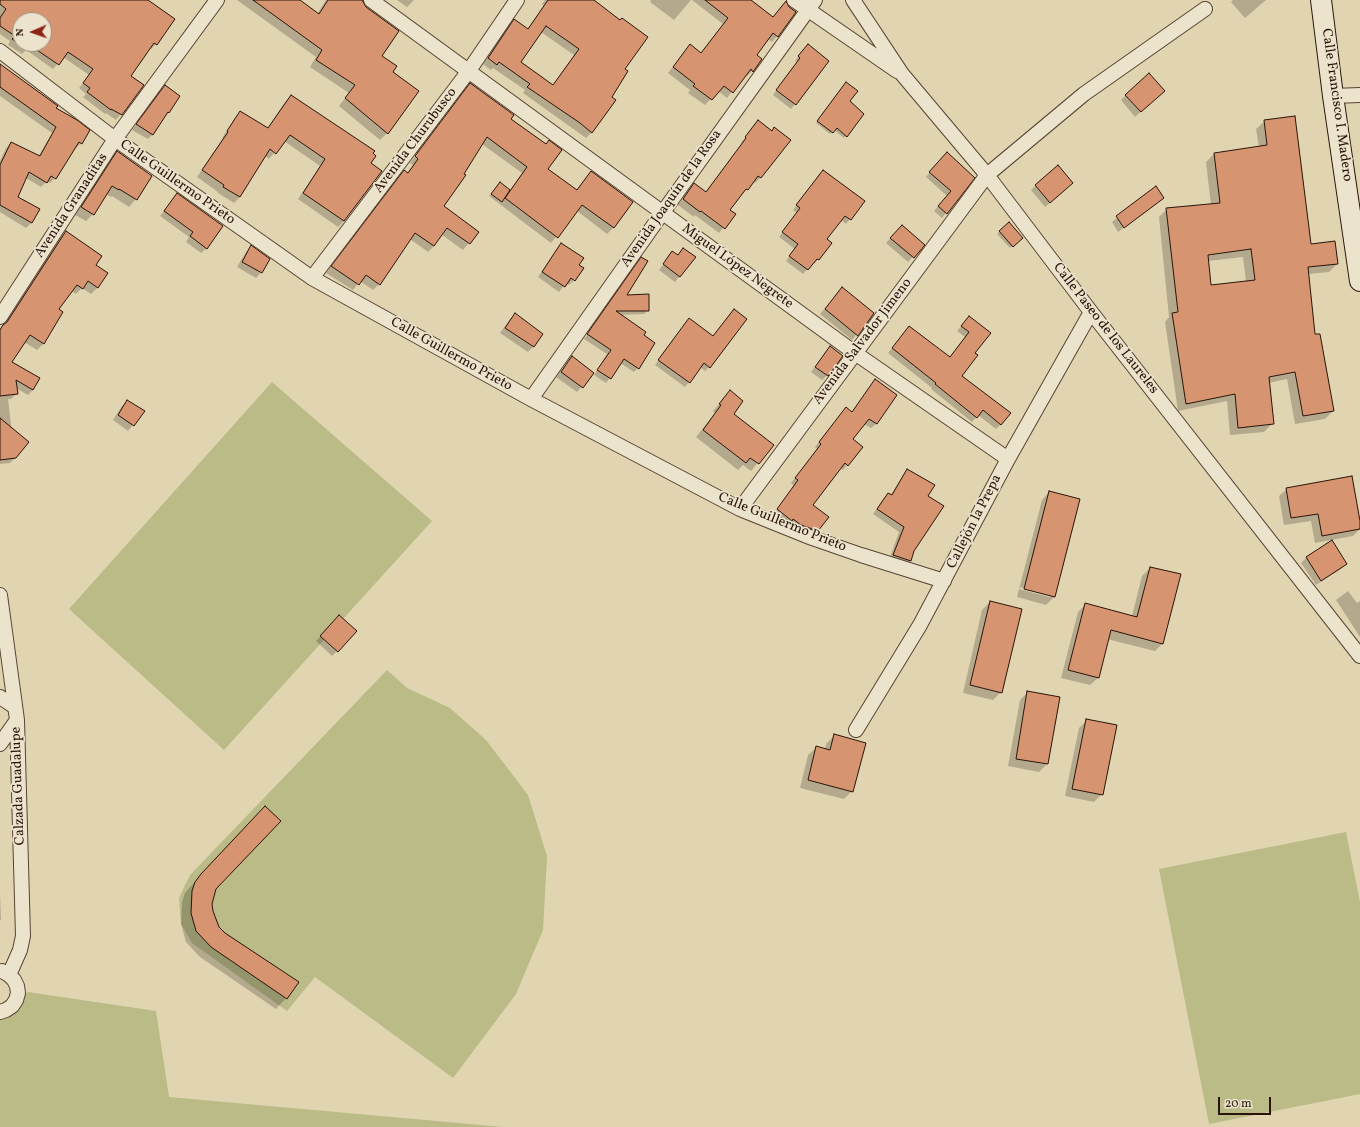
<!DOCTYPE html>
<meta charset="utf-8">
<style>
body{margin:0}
#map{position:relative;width:1360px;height:1127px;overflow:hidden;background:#e1d4b1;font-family:Vollkorn,serif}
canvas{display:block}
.north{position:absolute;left:12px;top:12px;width:40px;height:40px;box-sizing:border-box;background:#ece3cc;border:1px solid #9e907e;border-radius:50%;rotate:268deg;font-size:11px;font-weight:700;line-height:16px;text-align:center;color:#2a1409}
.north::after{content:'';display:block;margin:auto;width:14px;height:18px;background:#8f2418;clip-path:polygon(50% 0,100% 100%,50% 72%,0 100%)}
.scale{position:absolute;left:1218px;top:1097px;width:53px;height:18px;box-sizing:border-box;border:2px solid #2a1409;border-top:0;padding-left:5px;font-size:12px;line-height:14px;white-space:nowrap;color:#2a1409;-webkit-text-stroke:3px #ece3cc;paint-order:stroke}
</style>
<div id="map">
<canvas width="1360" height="1127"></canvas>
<div class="north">N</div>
<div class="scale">20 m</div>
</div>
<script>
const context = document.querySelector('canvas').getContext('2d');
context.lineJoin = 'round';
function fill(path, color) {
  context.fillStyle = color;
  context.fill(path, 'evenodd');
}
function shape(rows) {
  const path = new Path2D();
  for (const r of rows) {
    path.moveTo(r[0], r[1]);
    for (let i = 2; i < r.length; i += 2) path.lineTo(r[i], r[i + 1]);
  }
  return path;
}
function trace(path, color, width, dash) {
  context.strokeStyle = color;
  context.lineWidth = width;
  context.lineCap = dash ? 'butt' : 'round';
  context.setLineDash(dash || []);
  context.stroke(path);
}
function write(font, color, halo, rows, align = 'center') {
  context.font = font + ' Vollkorn,serif';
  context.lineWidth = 3.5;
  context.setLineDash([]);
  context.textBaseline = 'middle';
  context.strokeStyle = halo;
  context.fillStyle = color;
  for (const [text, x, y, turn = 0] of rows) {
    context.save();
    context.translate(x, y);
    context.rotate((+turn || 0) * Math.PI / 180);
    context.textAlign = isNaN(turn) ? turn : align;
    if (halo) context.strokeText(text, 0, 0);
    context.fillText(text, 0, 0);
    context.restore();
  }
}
const green = shape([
 [272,382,432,521,224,750,69,609],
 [387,670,407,688,450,708,486,740,528,795,547,856,543,930,516,994,453,1078,315,977,287,1011,192,943,181,924,179,898,190,875],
 [1346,832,1360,902,1360,1094,1209,1124,1159,869],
 [28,992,156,1011,169,1097,503,1127,0,1127,0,1018]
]);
const shadow = shape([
 [0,0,146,0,174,19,156,44,151,49,149,48,129,77,143,85,116,120,106,113,105,114,83,97,86,94,79,88,89,75,63,57,53,69,26,50,22,54,8,45,10,41,0,34],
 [20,20,44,20,44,44,20,44],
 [237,0,298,0,317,14,326,0,358,0,381,56,392,73,418,92,387,133,380,140,339,106,349,93,310,67,316,57],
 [397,0,414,0,407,7],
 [545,0,592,0,624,69,610,97,615,100,591,133,586,138,523,93,525,90,493,68,491,70,483,64,509,26,514,21,527,30,544,6,542,4],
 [541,32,574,55,552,86,520,62],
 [651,0,691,0,674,20,650,2],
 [692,0,749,0,772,18,785,2,777,36,772,42,768,39,756,55,752,71,747,76,745,75,727,98,718,91,705,105,688,93,690,90,668,73,690,45,701,53,723,24],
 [1233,0,1266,0,1245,18,1231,2],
 [803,49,795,104,791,109,773,95,797,62,795,61],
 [0,65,55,108,81,143,76,148,75,148,55,178,50,183,47,181,41,187,26,178,17,197,31,223,26,228,0,212,0,161,6,148,11,143,38,157,52,133,0,96],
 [470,84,510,119,547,169,576,190,591,172,632,202,613,228,607,234,577,211,551,243,489,196,498,185,510,190,522,173,482,144,442,206,478,232,463,250,441,234,434,246,428,252,410,239,379,284,373,290,360,281,353,290,326,273,399,178,407,173,413,165,410,163,465,90],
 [844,85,846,136,844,138,834,130,830,134,816,123],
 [165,87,179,96,153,134,148,139,132,130],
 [1126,95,1158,96,1135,117,1121,100],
 [291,96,370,163,344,221,338,227,298,199,320,166,284,141,269,159,265,156,240,197,234,203,218,193,218,192,197,177,223,138,222,138,235,118,241,112,267,129,285,102],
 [1265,121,1310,245,1337,264,1329,272,1308,274,1314,336,1333,411,1325,419,1295,424,1287,379,1268,383,1273,423,1264,432,1230,435,1227,401,1178,411,1165,322,1169,317,1159,217,1167,209,1211,205,1206,162,1214,154,1259,148,1256,129],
 [1243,257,1246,282,1210,286,1208,261],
 [758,122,771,132,789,140,760,178,755,183,753,181,729,210,734,214,719,233,695,215,694,217,678,205,694,184,705,193,742,144,741,143],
 [117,152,151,176,136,199,129,207,112,196,111,197,106,194,93,214,86,221,75,215,110,160],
 [942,158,973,178,942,218,934,211,947,196,926,177],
 [819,175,864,201,846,224,841,220,826,239,818,259,814,264,813,263,803,274,786,261,795,249,779,237,797,213,793,210],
 [1036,185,1067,188,1045,207,1031,190],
 [1156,188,1158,202,1118,232,1112,222],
 [177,194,207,248,201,253,186,242,189,237,160,216],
 [1009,223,1022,238,1010,248,997,234],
 [897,231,924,245,908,262,886,243],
 [66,232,94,265,107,274,97,288,91,294,82,288,76,294,71,291,57,310,44,343,37,350,24,342,11,362,39,379,33,390,28,395,16,388,17,393,11,399,8,399,15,458,10,463,0,464,0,329,60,238],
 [562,245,578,265,574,280,569,285,566,283,559,292,538,277,556,250],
 [251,247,261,272,256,278,237,267,246,252],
 [673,252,677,256,694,257,675,282,659,270],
 [637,263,625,296,648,310,644,314,619,315,643,335,638,368,634,372,620,363,606,383,594,375,607,354,584,339],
 [842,288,873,313,852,340,820,314],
 [515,314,542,334,533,347,528,352,500,333,510,319],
 [969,317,974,353,961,376,1001,424,996,429,978,415,972,422,931,389,932,388,888,353,909,327,949,358,965,337,957,331],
 [689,319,709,367,705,371,700,367,685,387,655,365],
 [830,348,827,375,822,380,811,372],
 [572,357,593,373,577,392,556,377],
 [875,380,896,395,876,424,871,428,864,424,852,439,847,465,843,470,840,468,812,505,817,530,812,535,786,525,773,515,794,486,791,483,817,449,815,447,841,414,851,413],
 [730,392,732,414,772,445,751,471,743,465,738,470,696,437,715,413,713,411],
 [128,401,143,411,128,431,113,420,122,406],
 [908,470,927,497,943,506,914,551,910,561,905,566,889,560,899,532,873,514,883,499,888,494,890,496,903,475],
 [1287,489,1360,526,1360,529,1353,536,1315,543,1311,521,1284,525,1279,496],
 [1049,492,1054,597,1046,605,1017,597,1042,500],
 [1019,587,1050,595,1050,597,1019,589],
 [1306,558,1346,564,1341,569,1316,585,1301,563],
 [1150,568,1163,643,1155,651,1107,639,1098,678,1090,685,1061,678,1078,612,1086,604,1132,616,1142,576],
 [1348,591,1357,603,1360,601,1360,637,1336,600],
 [990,602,1001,692,993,700,963,693,982,610],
 [334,622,337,651,332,656,316,641],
 [1028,692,1059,698,1047,764,1039,772,1008,766,1020,700],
 [1087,720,1102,794,1094,802,1065,796,1079,728],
 [834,736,852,791,844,799,800,788,808,755,816,748,825,750,826,744],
 [255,818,215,889,211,904,215,921,218,928,286,998,276,1009,200,957,186,942,181,924,182,902,185,893,191,886],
 [0,894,1,920,0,920]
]);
const building = shape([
 [0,0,148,0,175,19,157,45,154,43,131,76,144,85,122,115,111,109,111,110,87,92,90,88,83,83,93,69,68,52,59,65,31,46,28,50,12,39,15,36,0,26,0,18,6,9,0,4,0,0],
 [20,20,44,20,44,44,20,44,20,20],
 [253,0,300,0,319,14,328,0,362,0,366,7,399,31,382,56,397,66,393,72,419,91,388,134,345,98,355,85,316,60,322,50,253,0],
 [548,0,594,0,620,20,622,18,648,37,625,69,628,71,612,97,616,100,592,133,580,123,527,87,530,84,499,62,497,65,488,58,514,19,528,29,548,0],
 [546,26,579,49,553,85,521,62,546,26],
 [705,0,751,0,773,17,786,1,789,7,796,12,778,37,773,33,757,55,762,59,753,72,751,69,733,93,724,86,712,100,693,86,695,84,673,67,690,44,701,53,728,18,705,0],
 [808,44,829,61,796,105,776,90,800,58,798,56,808,44],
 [0,64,58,106,56,108,77,120,90,130,82,144,79,142,56,179,51,176,47,183,29,172,18,197,40,209,32,223,0,205,0,165,11,142,40,156,56,127,0,87,0,64],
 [1149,73,1165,91,1141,112,1125,95,1149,73],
 [846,82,858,91,850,101,864,114,847,137,837,128,833,133,817,121,846,82],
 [470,83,514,115,511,119,546,144,549,140,562,150,548,169,577,190,591,171,633,202,614,228,582,205,558,238,505,198,527,167,487,137,464,174,466,175,444,206,479,232,470,244,447,228,434,246,415,233,380,285,366,275,359,285,331,266,404,170,408,173,418,159,415,156,470,83],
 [165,85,180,96,169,113,168,112,153,135,136,124,165,85],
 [291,95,375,151,373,153,376,156,371,163,382,171,344,221,303,193,325,159,290,135,276,154,270,149,240,197,223,187,224,185,202,170,228,132,227,131,240,111,268,128,291,95],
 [1295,116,1311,244,1335,241,1338,264,1308,267,1315,334,1320,334,1334,411,1303,416,1295,372,1269,377,1274,424,1238,428,1235,394,1186,404,1172,313,1178,312,1166,208,1220,203,1214,153,1267,145,1264,120,1295,116],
 [1251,249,1255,280,1211,285,1208,255,1251,249],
 [758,120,772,131,774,127,791,140,761,178,758,176,748,190,746,189,730,210,736,214,725,229,701,211,700,212,683,199,694,183,706,192,746,138,745,137,758,120],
 [117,151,152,176,137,200,119,189,119,190,112,186,94,215,81,207,117,151],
 [947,152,975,178,947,214,938,206,951,191,929,172,947,152],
 [1058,165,1073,183,1050,203,1035,185,1058,165],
 [823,170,865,201,851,220,845,216,827,239,832,243,819,260,817,259,808,270,789,256,798,244,782,232,800,208,796,205,823,170],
 [500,182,510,190,502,202,491,194,500,182],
 [1156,186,1164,198,1124,228,1116,216,1156,186],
 [177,193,223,226,207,249,190,236,193,232,164,211,177,193],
 [1009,222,1023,238,1013,247,999,231,1009,222],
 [902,225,925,245,914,258,890,238,902,225],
 [66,231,102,256,96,265,108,273,98,288,88,281,83,289,77,285,59,309,63,312,44,344,30,335,12,362,40,378,33,390,16,380,18,394,0,396,0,330,3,325,7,322,66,231],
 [561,243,584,258,579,265,584,268,575,281,571,278,565,287,542,272,561,243],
 [251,245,270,259,262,273,242,262,251,245],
 [683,248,696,257,680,277,663,264,672,251,678,255,683,248],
 [641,257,648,261,627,295,649,294,649,311,616,311,646,332,644,335,655,343,639,369,624,359,611,379,597,370,611,350,587,334,641,257],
 [842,287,874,313,858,336,825,309,842,287],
 [734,309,747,319,710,368,704,363,690,383,658,360,689,318,713,336,734,309],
 [515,313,543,334,534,347,505,328,515,313],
 [969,316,991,333,975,353,978,355,962,376,1011,413,1001,425,983,410,977,418,935,384,936,383,892,348,909,326,950,357,969,332,961,326,969,316],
 [830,346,843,356,828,376,815,367,830,346],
 [572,356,594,373,583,388,561,372,572,356],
 [875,379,897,395,877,424,869,419,853,439,863,447,848,466,845,463,813,505,829,517,818,531,801,525,793,519,792,521,777,509,798,480,795,478,821,444,819,442,846,407,852,412,875,379],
 [730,390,743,401,734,414,774,445,759,464,750,458,746,463,703,430,721,405,719,404,730,390],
 [127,400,145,411,134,426,118,415,127,400],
 [0,418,29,442,16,458,0,460,0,418],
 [907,469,935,485,928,496,944,506,914,551,911,561,893,555,904,527,877,509,888,493,892,495,907,469],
 [1352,476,1360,521,1360,529,1322,536,1318,514,1291,518,1286,488,1352,476],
 [1049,491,1080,499,1055,597,1024,589,1049,491],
 [1332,540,1347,564,1321,581,1306,557,1332,540],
 [1150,567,1181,574,1163,644,1111,630,1099,678,1068,670,1085,603,1137,617,1150,567],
 [990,601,1022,609,1002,693,970,685,990,601],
 [339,615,357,631,338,652,320,636,339,615],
 [1027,691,1060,697,1048,764,1016,759,1027,691],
 [1086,719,1117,725,1103,795,1072,789,1086,719],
 [834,734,866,743,853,792,808,780,816,746,830,750,834,734],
 [265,806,281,821,216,889,212,904,213,911,219,927,225,933,299,982,287,999,211,947,196,931,191,913,192,891,195,882,201,874,265,806]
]);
const street = shape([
 [371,0,855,353,1008,459],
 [794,0,897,71],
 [853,0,902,74,987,175,1091,312,1360,656],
 [0,51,115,139,312,278,531,399,740,509,812,538,861,555,944,581],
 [1333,96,1360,95],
 [312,278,468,72,517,0],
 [0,317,115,139,217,0],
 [531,399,663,212,815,0],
 [740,509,987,175,1084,94,1205,9],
 [0,595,17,720,23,936,20,950,9,975],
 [0,697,15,707],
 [856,730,920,625,1008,459,1091,312],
 [0,744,17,720],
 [0,1012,6,1010,12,1006,16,1000,18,993,17,986,14,980,9,975,2,971]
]);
const secondary = shape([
 [1321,0,1333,96,1360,281]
]);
const streetNames = [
 ["Calle Francisco I. Madero",1336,105,82],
 ["Avenida Churubusco",416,141,-53],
 ["Calle Guillermo Prieto",177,183,35],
 ["Avenida Joaquín de la Rosa",672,199,-55],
 ["Avenida Granaditas",72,206,-57],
 ["Miguel López Negrete",737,267,36],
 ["Calle Paseo de los Laureles",1105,329,52],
 ["Avenida Salvador Jimeno",863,342,-53],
 ["Calle Guillermo Prieto",451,355,29],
 ["Callejón la Prepa",975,522,-63],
 ["Calle Guillermo Prieto",782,523,22],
 ["Calzada Guadalupe",19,786,-92]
];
fill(green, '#babb87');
fill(shadow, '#0003');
fill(building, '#d69471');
trace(building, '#2a1409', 1);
trace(street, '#584433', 16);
trace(secondary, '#2a1409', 22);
trace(street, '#ece3cc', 14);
trace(secondary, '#ece3cc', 20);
write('14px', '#2a1409', '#ece3cc', streetNames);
</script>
